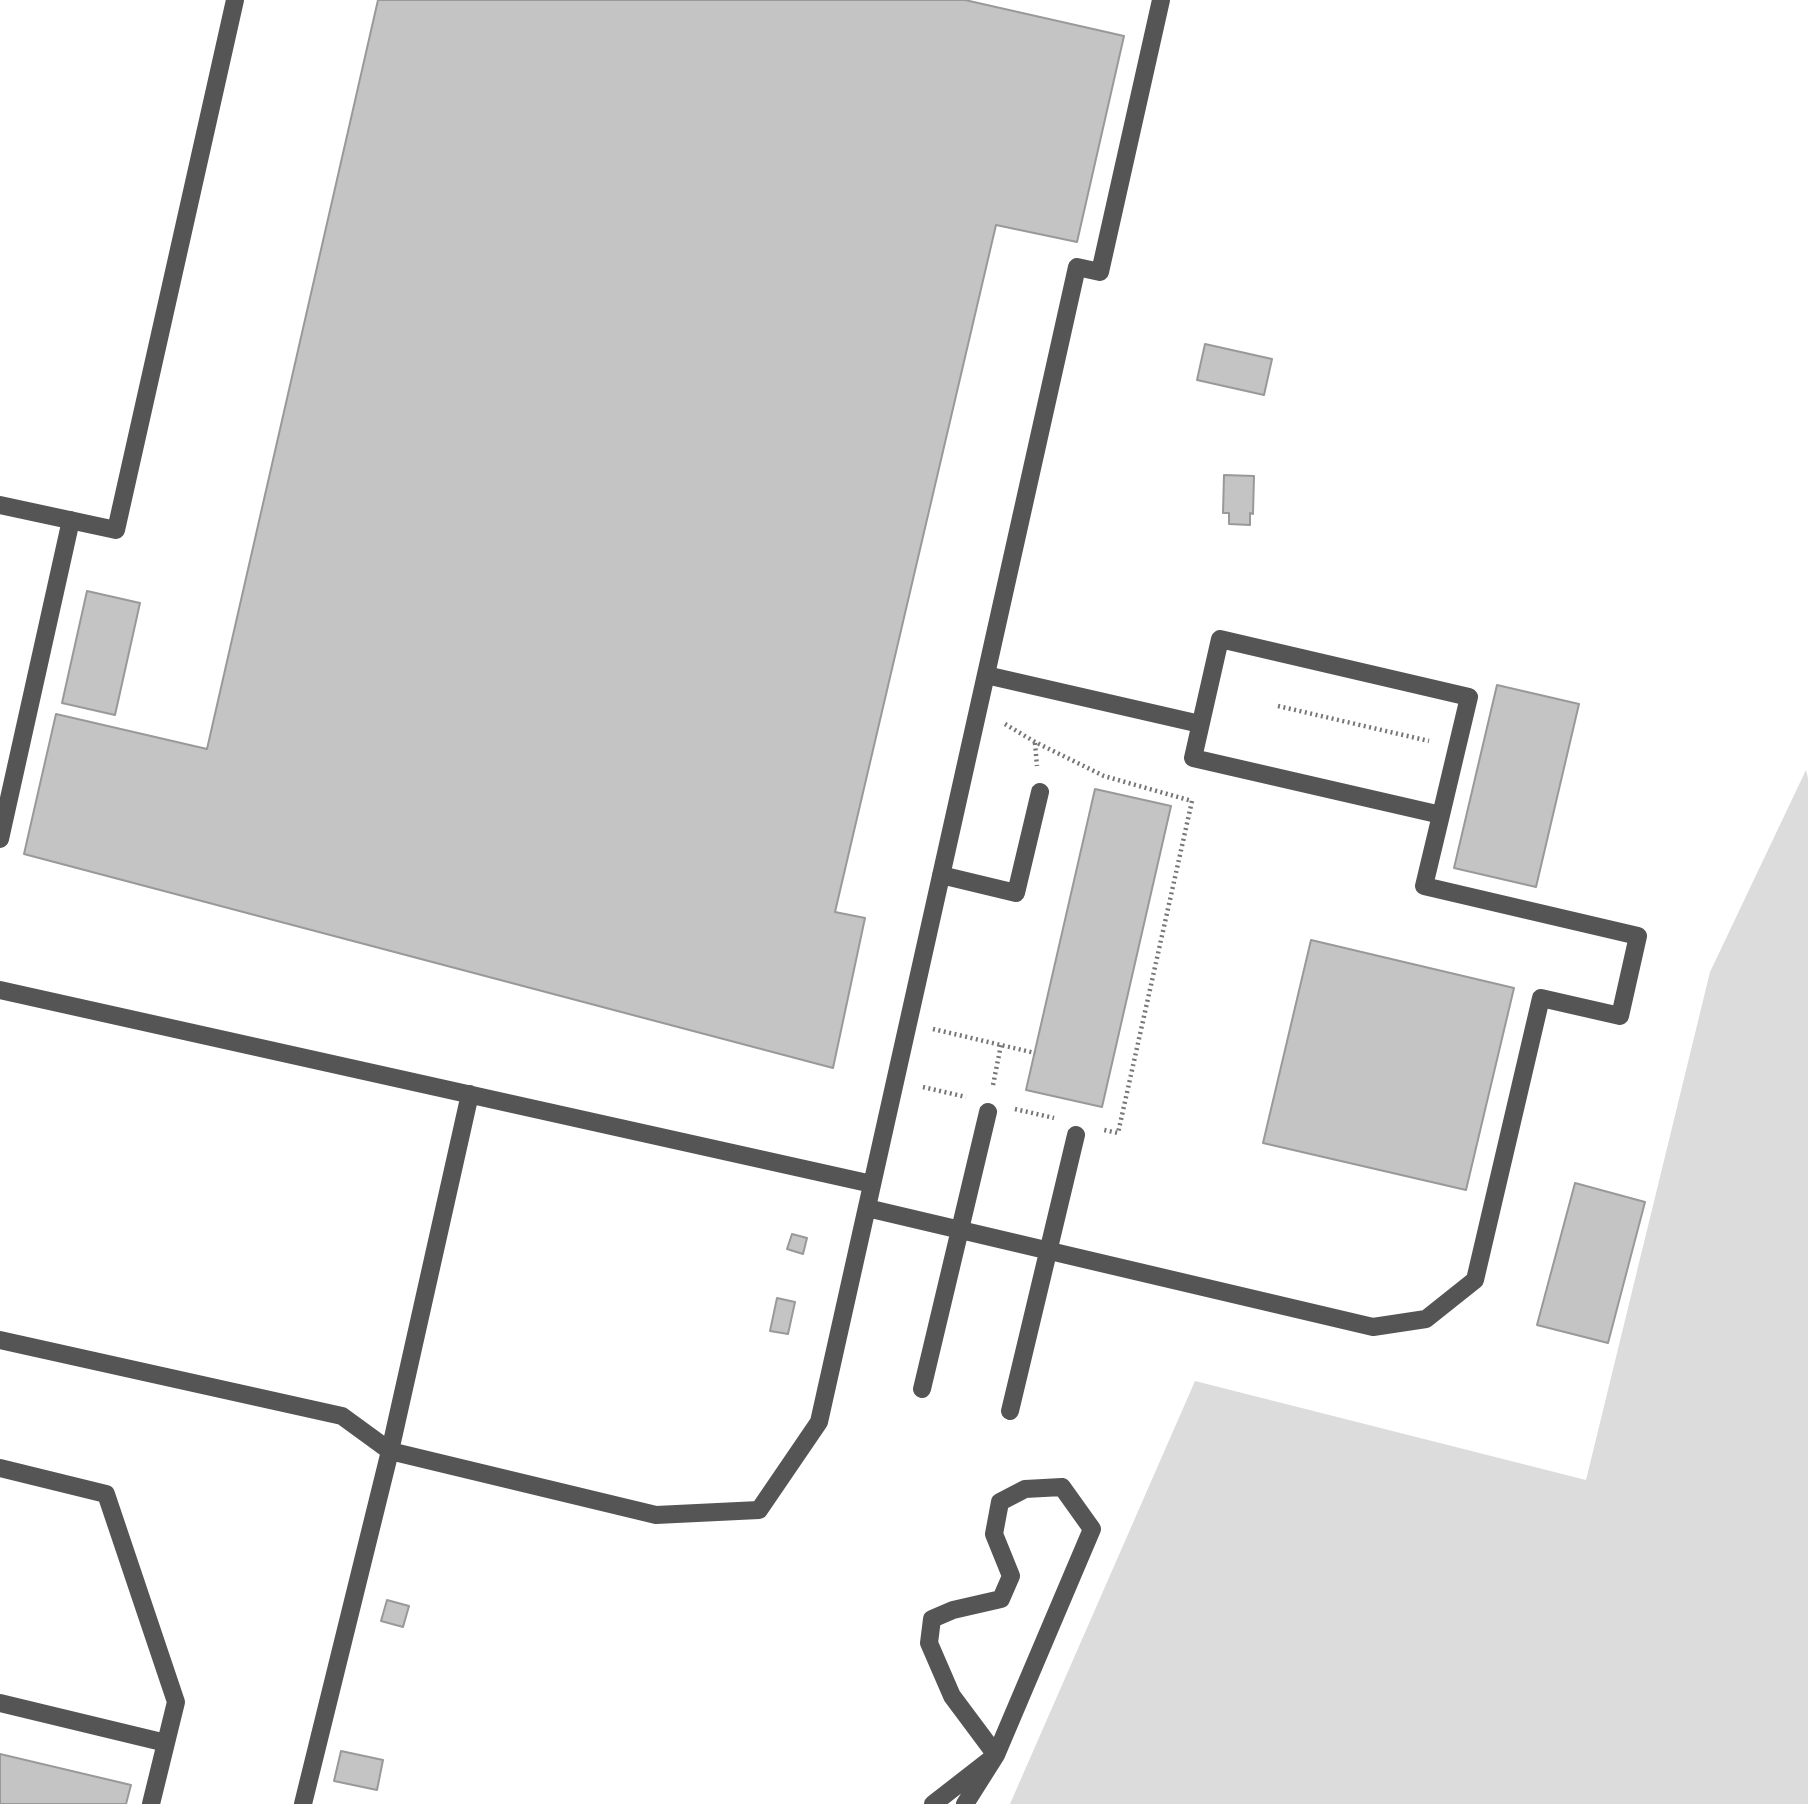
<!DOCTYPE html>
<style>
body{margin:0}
canvas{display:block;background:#fff}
</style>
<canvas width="1808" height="1804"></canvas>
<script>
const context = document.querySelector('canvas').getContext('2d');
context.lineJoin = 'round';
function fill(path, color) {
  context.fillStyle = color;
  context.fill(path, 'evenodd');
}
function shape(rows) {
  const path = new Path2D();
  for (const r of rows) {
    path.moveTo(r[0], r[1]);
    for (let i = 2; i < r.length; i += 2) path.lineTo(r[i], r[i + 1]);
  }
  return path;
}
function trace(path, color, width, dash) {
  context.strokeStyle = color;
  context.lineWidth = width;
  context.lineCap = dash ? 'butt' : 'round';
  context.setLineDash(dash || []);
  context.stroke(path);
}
const green = shape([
 [1806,770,1808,778,1808,1804,1010,1804,1195,1381,1586,1480,1710,972]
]);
const building = shape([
 [378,0,965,0,1124,36,1077,242,996,225,835,912,865,918,833,1068,24,854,56,714,207,749,378,0],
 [1205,344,1272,359,1264,395,1197,380,1205,344],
 [1224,475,1254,476,1253,514,1250,513,1250,525,1229,524,1229,513,1223,513,1224,475],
 [87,591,140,603,115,715,62,703,87,591],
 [1497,685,1579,704,1536,887,1454,868,1497,685],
 [1095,789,1171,806,1102,1107,1026,1090,1095,789],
 [1311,940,1514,988,1466,1190,1263,1143,1311,940],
 [1575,1183,1645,1202,1608,1343,1537,1325,1575,1183],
 [792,1234,807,1238,803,1254,787,1249,792,1234],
 [777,1298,795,1302,788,1334,770,1331,777,1298],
 [387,1600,409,1606,403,1627,381,1621,387,1600],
 [341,1751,383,1760,377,1790,334,1781,341,1751],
 [0,1754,131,1785,126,1804,0,1804,0,1754]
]);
const path = shape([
 [1278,706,1429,741],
 [1005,724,1035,742,1104,776,1192,801,1118,1133,1104,1130],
 [1035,743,1037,766],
 [933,1029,1035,1053],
 [993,1085,1001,1045],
 [923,1087,966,1097],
 [1015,1109,1054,1118]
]);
const minor = shape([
 [0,505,116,530,235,0],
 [986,675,1200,724],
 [0,839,71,520],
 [941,875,1016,893,1040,792],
 [0,990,872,1184],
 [470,1094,390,1451,656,1515,759,1510,819,1422,1077,267,1100,272,1161,0],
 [867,1208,1373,1327,1426,1319,1475,1280,1541,998,1620,1016,1638,936,1424,886,1441,815,1193,758,1220,639,1469,697,1441,815],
 [0,1340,342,1416,390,1451,303,1804],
 [922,1389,988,1112],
 [1010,1411,1076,1135],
 [0,1468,106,1494,176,1702,151,1804],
 [1062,1487,1092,1529,996,1755,952,1696,929,1643,932,1619,953,1610,1001,1599,1011,1576,994,1534,1000,1502,1025,1489,1062,1487],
 [0,1703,166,1743],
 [933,1804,996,1755,965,1804]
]);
fill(green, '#dcdcdc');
fill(building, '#c4c4c4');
trace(building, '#999', 2);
trace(path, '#777', 4.5, [2, 3.5]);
trace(minor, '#555', 18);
</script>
